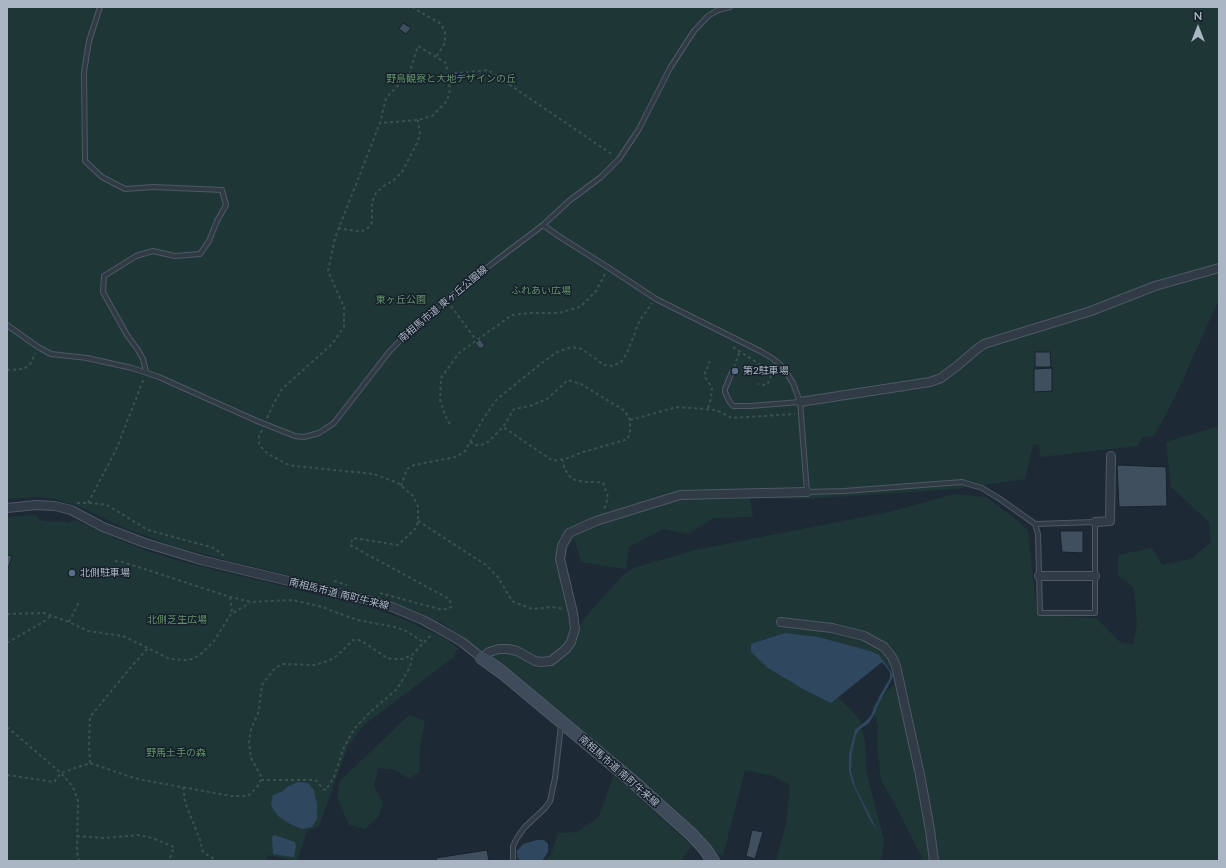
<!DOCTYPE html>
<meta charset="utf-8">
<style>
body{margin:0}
#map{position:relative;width:1226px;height:868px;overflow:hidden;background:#1d2a36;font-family:Lato,sans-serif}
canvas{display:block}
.frame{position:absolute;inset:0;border:8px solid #aab6c4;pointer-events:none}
.north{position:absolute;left:1178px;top:8px;width:40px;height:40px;-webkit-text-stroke:3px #16202a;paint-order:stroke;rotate:0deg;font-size:11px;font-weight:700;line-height:16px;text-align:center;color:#aab6c4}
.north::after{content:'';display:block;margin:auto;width:14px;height:18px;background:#aab6c4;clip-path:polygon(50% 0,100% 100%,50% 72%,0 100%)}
</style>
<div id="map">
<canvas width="1226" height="868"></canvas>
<div class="frame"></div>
<div class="north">N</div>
</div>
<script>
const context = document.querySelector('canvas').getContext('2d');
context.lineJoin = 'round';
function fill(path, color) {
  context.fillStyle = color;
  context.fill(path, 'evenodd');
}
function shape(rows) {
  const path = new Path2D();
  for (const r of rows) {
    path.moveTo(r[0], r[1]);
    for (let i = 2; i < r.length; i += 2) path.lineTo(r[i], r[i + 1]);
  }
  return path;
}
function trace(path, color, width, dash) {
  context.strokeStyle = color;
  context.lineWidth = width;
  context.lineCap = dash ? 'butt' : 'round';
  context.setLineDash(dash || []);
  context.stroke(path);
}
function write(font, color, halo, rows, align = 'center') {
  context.font = font + ' Lato,"Noto Sans JP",sans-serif';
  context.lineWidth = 3;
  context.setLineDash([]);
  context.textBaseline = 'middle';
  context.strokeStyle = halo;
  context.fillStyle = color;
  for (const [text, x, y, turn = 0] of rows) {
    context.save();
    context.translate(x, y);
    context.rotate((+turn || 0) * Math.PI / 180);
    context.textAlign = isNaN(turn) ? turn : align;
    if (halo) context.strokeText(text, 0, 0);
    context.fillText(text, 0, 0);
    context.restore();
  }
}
const green = shape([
 [7,7,1219,7,1219,299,1175,397,1154,436,1142,437,1138,446,1040,457,1039,444,1033,445,1025,479,955,489,806,499,750,498,753,517,714,518,688,534,663,529,629,547,626,569,581,562,574,538,568,548,565,560,579,629,584,619,605,595,623,575,633,568,695,550,889,512,955,494,986,497,1017,520,1028,531,1037,615,1096,618,1120,642,1133,645,1137,624,1134,589,1129,583,1118,576,1118,555,1152,548,1162,565,1191,559,1211,542,1209,522,1171,487,1166,442,1219,426,1219,861,921,861,922,858,899,812,881,780,877,743,878,726,872,707,905,674,871,658,828,689,848,707,860,720,865,742,866,770,884,840,881,861,776,861,786,824,790,785,773,776,745,770,723,856,715,851,704,839,499,663,442,623,419,612,378,597,223,559,174,546,124,528,78,506,62,501,51,498,34,497,7,499],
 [36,515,40,520,43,521,59,522,63,521,68,523,75,520,116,539,147,551,187,563,376,609,398,617,439,635,458,648,454,657,364,725,348,746,319,826,307,831,297,861,268,855,265,861,7,861,7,517],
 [409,715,425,721,420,746,419,772,409,779,396,770,378,768,374,786,383,803,378,817,365,829,349,825,337,797,340,781],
 [614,775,692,846,680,861,544,861,551,855,558,833,577,832,598,818]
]);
const water = shape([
 [785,633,818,637,870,651,879,655,891,671,893,676,892,679,877,707,875,713,869,723,860,729,856,735,852,752,851,771,855,786,877,830,870,820,852,782,849,771,849,754,855,730,868,719,871,715,880,695,890,678,890,672,882,662,831,703,803,689,768,668,751,652,751,644],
 [298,782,308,783,314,790,317,804,317,819,312,827,302,829,290,824,278,816,273,809,271,804,273,795,283,791,287,787],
 [274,835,295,842,296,847,294,857,292,857,273,854,272,837],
 [537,840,544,840,548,844,548,852,542,861,525,861,518,859,517,855,517,851,523,844]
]);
const building = shape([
 [403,23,411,28,406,34,399,29,403,23],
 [480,339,485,346,480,349,475,343,480,339],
 [1035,352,1050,352,1051,367,1035,367,1035,352],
 [1052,368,1052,391,1034,392,1034,369,1052,368],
 [1117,465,1166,467,1167,506,1119,507,1117,465],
 [1060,531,1083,531,1083,553,1062,552,1060,531],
 [7,555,12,556,8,569,7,569,7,555],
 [752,830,763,832,755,859,746,856,752,830],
 [487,850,489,861,437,861,436,858,487,850]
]);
const path = shape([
 [412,7,441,24,445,32,445,43,436,57],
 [448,74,488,70,613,155],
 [338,228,361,232,368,228,372,222,372,202,376,193,385,185,393,181,402,172,418,141,420,134,418,120],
 [451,306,476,340],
 [733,347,761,365,769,371,771,376,768,383,766,385,758,384],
 [734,367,740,351],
 [7,370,24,369,31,363,35,353],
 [708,408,711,399,712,388,705,377,705,373,710,361],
 [267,418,274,403,282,389,332,344,344,327,344,307,328,271,335,238,380,123,386,98,409,74,418,46,446,63,450,90,447,101,432,116,418,120,380,123],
 [630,420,677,407,716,410,732,418,795,414],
 [450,424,446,417,440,400,441,378,459,353,512,315,530,313,559,313,580,307,596,291,605,274],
 [262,430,259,437,259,443,262,448,268,454,287,464,294,466,374,474,398,483,413,496,418,507,418,521,416,528,398,545,353,538,350,545,449,599,451,604,451,607,448,609,439,609,380,593],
 [470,442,479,446,488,442,503,427,514,409,530,406,547,399,568,380,581,384,625,411,630,420,630,431,628,439,583,452,568,458,553,461,503,427],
 [562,459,565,470,572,479,584,482,596,482,603,483,608,497,605,507,602,509],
 [401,486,407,469,414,465,456,457,465,451,483,419,497,399,542,363,557,352,572,347,582,349,604,365,613,366,621,362,627,353,639,322,652,303],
 [77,503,92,503,107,505,148,530,207,546,214,548,224,556],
 [88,503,116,450,144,378],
 [418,521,486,565,498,577,512,601,532,609,552,607,564,609],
 [115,561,123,562,227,596,251,602,292,600,319,606,357,620,395,627,406,631,425,643],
 [334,581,347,585],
 [230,597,232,609,231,613],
 [7,614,44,613,69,622,88,631,123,636,170,659,184,660,192,659,200,655,214,641,231,614,250,603],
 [69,622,80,600],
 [7,643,45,621,52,615],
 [7,727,61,773,73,787,78,801,77,852,79,861],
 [90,763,89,744,90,717,131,667,148,648],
 [7,775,54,782,61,773,90,763,131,777,143,780,231,796,248,796,257,787,261,780,261,776,251,758,249,743,251,729,258,714,262,685,275,668,282,664,315,665,328,661,338,655,353,640,359,640,365,643,387,658,393,659,403,659,412,655,431,635],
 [261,780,313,780,317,781,323,789,326,790,334,777,344,747,354,729,368,714,397,689,410,667,412,656],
 [183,787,185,802,200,840,203,852,217,861],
 [77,836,104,838,139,835,152,838,174,847,169,861]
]);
const lane = shape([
 [100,7,89,41,84,72,85,161,102,177,125,189,153,187,222,190,226,205,217,221,209,241,200,254,175,256,153,251,136,256,104,276,103,292,127,335,138,350,143,359,146,372],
 [543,225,557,235,609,268,656,299,760,351,772,358,782,366,793,383,800,402,807,492,844,491,962,482,982,488,1000,499,1035,524,1038,534,1040,613,1095,613,1095,522,1035,524],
 [7,325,38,347,51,354,87,358,132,368,159,377,257,421,295,436,304,437,319,433,334,423,389,352,415,325,498,259,543,225,569,201,601,177,619,159,639,129,670,68,694,31,708,16,718,10,730,7],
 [732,372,725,389,725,392,729,401,733,406,750,406,800,402],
 [513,861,513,846,517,838,524,828,545,808,550,801,555,778,561,725]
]);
const street = shape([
 [800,402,930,382,941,378,957,366,977,349,984,344,1091,311,1155,286,1219,268],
 [7,508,36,505,55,506,71,510,103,527,145,543,201,560,376,602,392,607,423,620,436,627,462,642,482,658,489,652,499,649,508,649,517,651,535,661,541,662,551,661,566,649,571,642,575,629,573,613,560,559,562,546,569,533,596,521,680,495,807,492],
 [1095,522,1110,521,1111,456],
 [1039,576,1095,576],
 [781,622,832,628,864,636,884,647,892,657,896,666,920,775,930,830,934,861]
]);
const secondary = shape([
 [482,658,503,673,631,780,691,834,705,849,713,861]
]);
const markers = [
 [735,371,4,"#5c6f8a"],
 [72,573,4,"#5c6f8a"]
];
const parkNames = [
 ["野鳥観察と大地デザインの丘",451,79],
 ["ふれあい広場",541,291],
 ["東ヶ丘公園",401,300],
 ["北側芝生広場",177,620],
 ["野馬土手の森",176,753]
];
const streetNames = [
 ["南相馬市道 東ヶ丘公園線",443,304,-40],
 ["南相馬市道 南町牛来線",339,594,14],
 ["南相馬市道 南町牛来線",619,771,41]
];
const poiNames = [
 ["第2駐車場",743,371],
 ["北側駐車場",80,573]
];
fill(green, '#1f3637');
fill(water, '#2f475f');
fill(building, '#404f5e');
trace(building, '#18222d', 1);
trace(lane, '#4e5965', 6);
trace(street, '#4e5965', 10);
trace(secondary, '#4e5965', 14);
trace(path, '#395251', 2, [3, 3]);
trace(lane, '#303b46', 4);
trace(street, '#303b46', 8);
trace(secondary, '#3e4b5a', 12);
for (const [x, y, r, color] of markers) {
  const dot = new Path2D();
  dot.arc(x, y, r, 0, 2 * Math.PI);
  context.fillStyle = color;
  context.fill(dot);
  trace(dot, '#16202a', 1.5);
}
write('10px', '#619569', '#16202a', parkNames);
write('10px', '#aab6c4', '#16202a', streetNames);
write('10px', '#aab6c4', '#16202a', poiNames, 'left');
</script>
